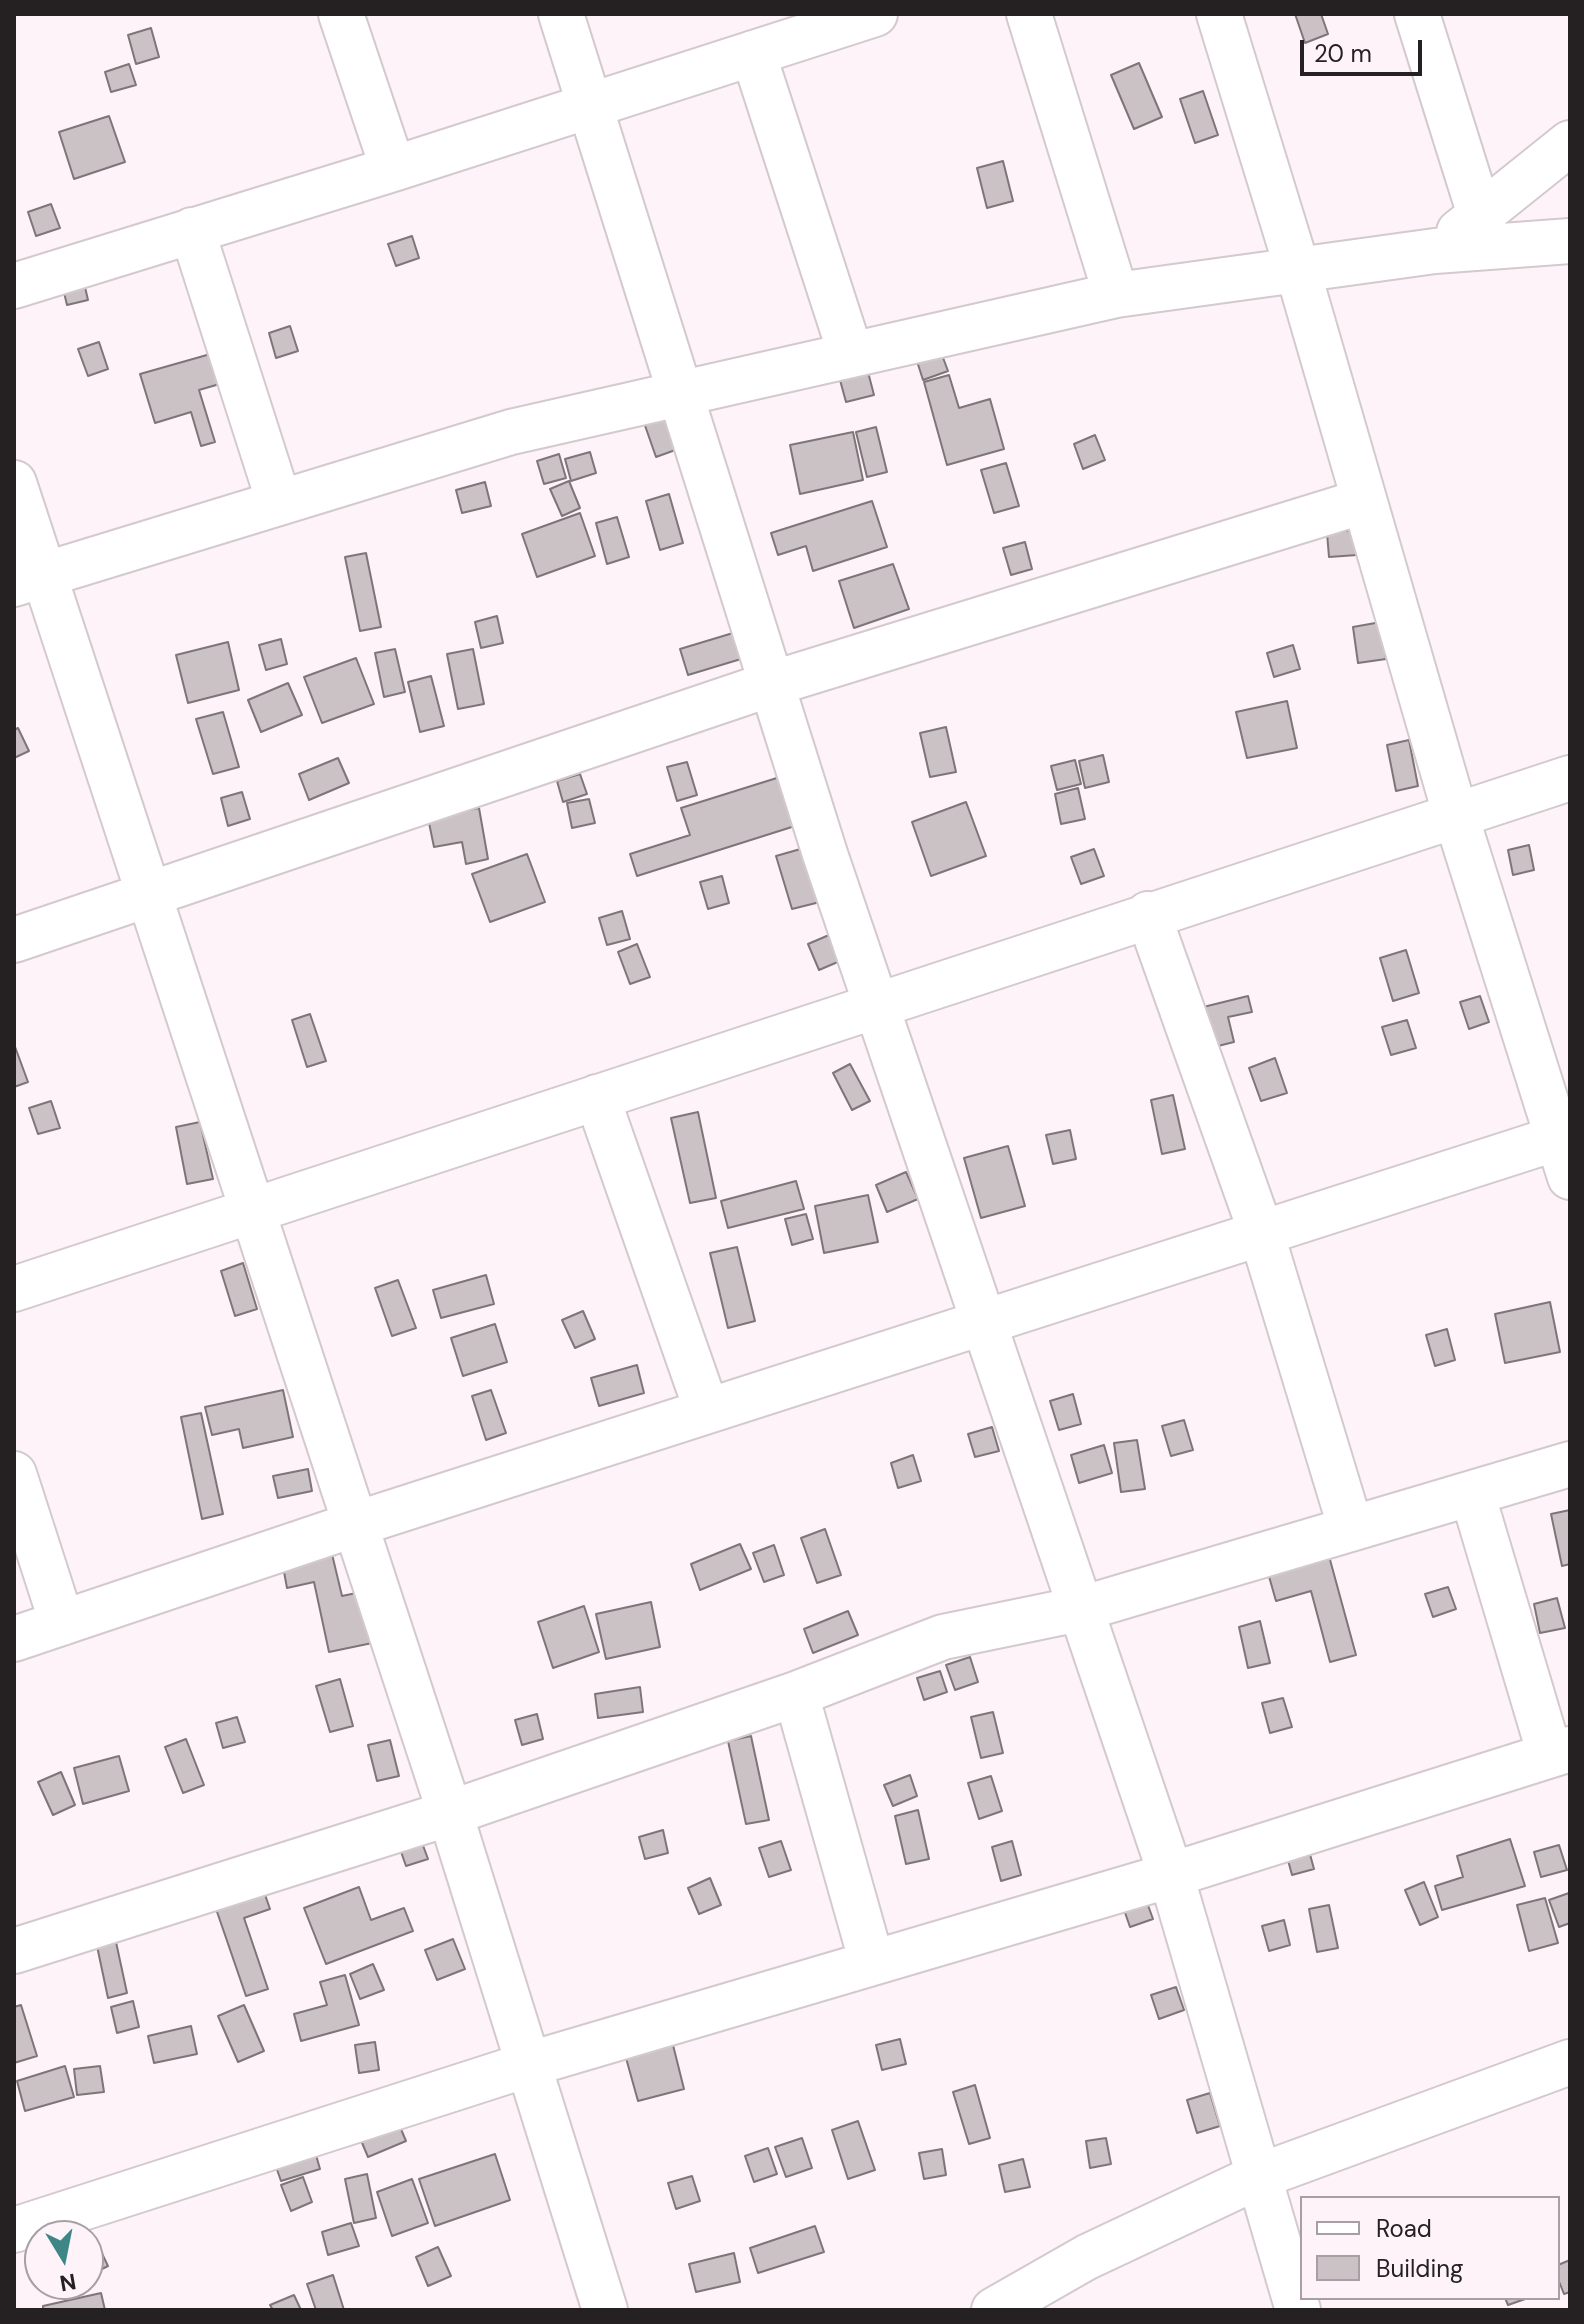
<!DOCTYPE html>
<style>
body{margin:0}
#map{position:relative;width:1584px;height:2324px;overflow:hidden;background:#fdf3f8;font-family:"DM Sans",sans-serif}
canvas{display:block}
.frame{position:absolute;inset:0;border:16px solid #252123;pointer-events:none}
.legend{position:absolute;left:1300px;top:2196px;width:260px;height:104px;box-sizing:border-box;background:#fdf3f8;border:2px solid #a79fa3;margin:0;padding:10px 14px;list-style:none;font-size:24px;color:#252123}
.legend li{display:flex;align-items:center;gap:16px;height:40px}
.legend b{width:40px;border:2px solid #a79fa3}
.north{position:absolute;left:24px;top:2220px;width:80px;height:80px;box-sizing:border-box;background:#fdf3f8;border:2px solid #a79fa3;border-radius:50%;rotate:170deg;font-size:22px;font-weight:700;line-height:32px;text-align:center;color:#252123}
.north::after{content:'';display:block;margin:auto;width:28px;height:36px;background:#3f8787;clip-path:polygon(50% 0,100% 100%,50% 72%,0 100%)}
.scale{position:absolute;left:1300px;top:40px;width:122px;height:36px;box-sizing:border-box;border:4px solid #252123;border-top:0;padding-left:10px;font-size:24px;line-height:28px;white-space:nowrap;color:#252123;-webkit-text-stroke:6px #fdf3f8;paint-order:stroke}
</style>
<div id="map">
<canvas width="1584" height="2324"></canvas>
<div class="frame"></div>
<ul class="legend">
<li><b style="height:10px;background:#fff"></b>Road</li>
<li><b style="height:22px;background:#cbc2c6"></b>Building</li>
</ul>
<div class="north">N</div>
<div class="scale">20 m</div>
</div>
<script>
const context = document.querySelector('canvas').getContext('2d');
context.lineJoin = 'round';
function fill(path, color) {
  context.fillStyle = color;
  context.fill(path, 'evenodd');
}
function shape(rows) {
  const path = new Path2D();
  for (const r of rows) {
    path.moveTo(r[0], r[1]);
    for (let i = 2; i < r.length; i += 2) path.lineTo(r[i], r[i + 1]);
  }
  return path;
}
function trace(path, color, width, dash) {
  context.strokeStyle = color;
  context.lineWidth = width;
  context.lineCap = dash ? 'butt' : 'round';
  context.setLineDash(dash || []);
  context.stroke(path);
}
const building = shape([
 [1295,14,1321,14,1328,34,1305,43,1295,14],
 [151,28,159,57,136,64,128,35,151,28],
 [1139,63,1162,117,1134,129,1111,75,1139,63],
 [129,64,136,85,111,92,105,72,129,64],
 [1203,91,1218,135,1195,143,1180,99,1203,91],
 [109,116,125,162,74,179,59,132,109,116],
 [1003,161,1013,201,987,208,977,168,1003,161],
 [51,204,60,228,36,236,28,212,51,204],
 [412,236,419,258,396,266,388,244,412,236],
 [82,274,88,300,67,305,61,280,82,274],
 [290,326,298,351,276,358,269,333,290,326],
 [99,342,108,369,88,376,78,349,99,342],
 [939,347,948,371,923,380,915,355,939,347],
 [214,353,223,383,199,390,215,442,201,446,191,412,155,423,140,374,214,353],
 [868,372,874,395,846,402,840,380,868,372],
 [949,375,959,408,990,399,1004,449,947,465,924,382,949,375],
 [664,410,678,449,656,457,642,417,664,410],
 [876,427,887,472,867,477,856,432,876,427],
 [853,432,863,480,800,494,790,445,853,432],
 [1095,435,1105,460,1083,469,1074,444,1095,435],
 [590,452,596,473,571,481,565,459,590,452],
 [559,454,566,478,544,484,537,461,559,454],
 [1006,463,1019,506,994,513,981,470,1006,463],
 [569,481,580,508,562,516,550,489,569,481],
 [485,482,491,506,462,513,456,490,485,482],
 [669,494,683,543,660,550,646,501,669,494],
 [872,501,887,547,813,571,806,546,778,555,771,533,872,501],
 [580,513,595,556,537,577,522,534,580,513],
 [617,517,629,557,607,564,596,523,617,517],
 [1354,530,1357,555,1329,557,1327,533,1354,530],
 [1025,542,1032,569,1011,575,1003,548,1025,542],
 [366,553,381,627,360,631,345,557,366,553],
 [893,564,909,609,854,628,839,581,893,564],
 [497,616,503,643,481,648,475,622,497,616],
 [1381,622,1386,659,1358,663,1353,627,1381,622],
 [733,633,741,659,688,675,680,649,733,633],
 [281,639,287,664,266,670,259,645,281,639],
 [228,642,239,690,188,703,176,655,228,642],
 [1293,645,1300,669,1274,677,1267,653,1293,645],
 [395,649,405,692,384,697,375,653,395,649],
 [473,649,484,704,458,709,447,654,473,649],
 [356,658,374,704,322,723,304,677,356,658],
 [431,676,444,726,420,732,408,682,431,676],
 [288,683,302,715,261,732,248,700,288,683],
 [1287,701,1297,748,1247,758,1236,712,1287,701],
 [223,712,239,767,213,774,196,719,223,712],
 [946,727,956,772,930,777,920,733,946,727],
 [18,728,29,751,14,758,14,730,18,728],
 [1409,740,1418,786,1396,791,1387,745,1409,740],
 [1103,755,1109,782,1085,788,1079,761,1103,755],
 [338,758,349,783,309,800,299,774,338,758],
 [1075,760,1081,784,1057,790,1051,766,1075,760],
 [687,762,697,795,677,801,667,767,687,762],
 [580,774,587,794,563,802,557,781,580,774],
 [780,777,795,826,637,876,630,854,690,835,681,808,780,777],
 [1078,788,1085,819,1061,824,1055,794,1078,788],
 [242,792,250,819,228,826,221,798,242,792],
 [589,799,595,823,572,828,567,803,589,799],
 [966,802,986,856,931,876,912,822,966,802],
 [479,808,488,859,466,864,462,842,434,847,428,818,479,808],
 [1529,845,1534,870,1513,875,1508,850,1529,845],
 [804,848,820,902,792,909,776,856,804,848],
 [1094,849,1104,876,1081,884,1071,857,1094,849],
 [527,854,545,902,490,922,472,874,527,854],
 [722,876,729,903,708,909,700,882,722,876],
 [622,911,630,939,607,945,599,918,622,911],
 [829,935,840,961,819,970,808,944,829,935],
 [637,944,650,977,630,984,618,952,637,944],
 [1406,950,1419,993,1393,1001,1380,958,1406,950],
 [1248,996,1252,1012,1228,1017,1234,1042,1190,1053,1179,1013,1248,996],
 [1480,996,1489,1022,1469,1029,1460,1002,1480,996],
 [310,1014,326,1061,307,1067,292,1020,310,1014],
 [1407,1020,1416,1048,1391,1055,1382,1027,1407,1020],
 [14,1044,28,1082,14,1087,14,1044],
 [1275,1058,1287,1093,1261,1101,1249,1068,1275,1058],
 [850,1064,870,1101,852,1110,833,1073,850,1064],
 [1173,1095,1185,1149,1162,1154,1151,1100,1173,1095],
 [51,1101,60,1128,38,1134,29,1108,51,1101],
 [698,1112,716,1198,690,1203,671,1118,698,1112],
 [200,1122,213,1179,187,1184,176,1127,200,1122],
 [1070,1130,1076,1159,1053,1164,1046,1135,1070,1130],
 [1008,1146,1025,1206,981,1218,964,1158,1008,1146],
 [906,1172,918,1199,887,1212,876,1185,906,1172],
 [796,1181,804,1209,728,1228,721,1201,796,1181],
 [868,1195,878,1242,824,1253,815,1206,868,1195],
 [806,1214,813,1239,792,1245,785,1219,806,1214],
 [737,1247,755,1321,728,1328,710,1253,737,1247],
 [243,1263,257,1309,235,1316,221,1271,243,1263],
 [486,1275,494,1304,441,1318,433,1290,486,1275],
 [398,1280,416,1328,392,1336,375,1288,398,1280],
 [1550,1302,1560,1352,1505,1363,1495,1314,1550,1302],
 [583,1311,595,1339,575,1348,562,1320,583,1311],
 [495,1324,507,1362,463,1376,451,1338,495,1324],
 [1447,1329,1455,1360,1435,1366,1426,1335,1447,1329],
 [637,1365,644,1393,599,1406,591,1378,637,1365],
 [283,1390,293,1437,243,1448,239,1429,212,1435,205,1407,283,1390],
 [491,1390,506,1433,486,1440,472,1396,491,1390],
 [1073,1394,1081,1424,1059,1430,1050,1401,1073,1394],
 [201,1413,223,1514,202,1519,181,1417,201,1413],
 [1184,1420,1193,1450,1171,1456,1162,1426,1184,1420],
 [992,1427,999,1451,975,1457,968,1434,992,1427],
 [1137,1440,1145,1489,1121,1492,1114,1443,1137,1440],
 [1104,1445,1112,1473,1079,1483,1071,1455,1104,1445],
 [913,1455,921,1481,898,1488,891,1463,913,1455],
 [308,1469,312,1491,278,1498,273,1476,308,1469],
 [1570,1510,1570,1564,1562,1566,1551,1514,1570,1510],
 [825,1529,841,1575,817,1583,801,1538,825,1529],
 [740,1544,751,1569,700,1590,691,1564,740,1544],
 [774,1545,784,1575,764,1582,753,1553,774,1545],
 [331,1550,342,1596,366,1591,377,1642,329,1652,314,1582,287,1588,282,1561,331,1550],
 [1329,1556,1356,1655,1330,1662,1311,1591,1276,1601,1268,1573,1329,1556],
 [1448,1587,1456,1609,1433,1617,1425,1594,1448,1587],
 [1557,1598,1565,1628,1540,1633,1534,1604,1557,1598],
 [651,1602,660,1647,606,1659,596,1614,651,1602],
 [584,1606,599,1652,553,1668,538,1622,584,1606],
 [848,1611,858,1635,813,1653,804,1629,848,1611],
 [1260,1621,1270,1663,1248,1668,1239,1627,1260,1621],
 [970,1657,978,1682,955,1690,946,1665,970,1657],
 [940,1671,947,1692,924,1700,917,1678,940,1671],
 [340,1679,353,1726,330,1732,316,1686,340,1679],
 [640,1687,643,1712,598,1718,595,1694,640,1687],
 [1283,1698,1292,1727,1270,1733,1262,1703,1283,1698],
 [993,1712,1003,1753,981,1758,971,1717,993,1712],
 [537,1714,543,1739,522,1745,515,1720,537,1714],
 [237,1717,245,1742,223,1748,216,1723,237,1717],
 [751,1736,769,1820,746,1824,728,1741,751,1736],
 [186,1739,204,1785,183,1793,165,1747,186,1739],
 [390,1740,399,1776,377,1781,368,1745,390,1740],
 [119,1756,129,1791,83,1804,74,1768,119,1756],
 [61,1772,75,1805,53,1815,38,1782,61,1772],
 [910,1775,917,1796,893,1806,884,1785,910,1775],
 [991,1776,1002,1811,979,1819,968,1783,991,1776],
 [918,1810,929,1859,906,1864,895,1816,918,1810],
 [414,1821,428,1859,406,1866,393,1829,414,1821],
 [663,1830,668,1853,645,1859,639,1837,663,1830],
 [1510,1839,1525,1886,1442,1910,1435,1886,1463,1877,1457,1856,1510,1839],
 [781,1841,791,1870,769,1877,759,1848,781,1841],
 [1012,1841,1021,1875,1001,1881,992,1847,1012,1841],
 [1559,1845,1567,1870,1541,1877,1534,1852,1559,1845],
 [1308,1847,1314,1869,1292,1875,1286,1853,1308,1847],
 [710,1878,721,1905,699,1914,688,1888,710,1878],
 [1424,1882,1438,1917,1420,1925,1405,1890,1424,1882],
 [262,1886,270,1909,244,1918,268,1989,246,1996,214,1903,262,1886],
 [359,1887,371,1920,404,1908,413,1931,326,1964,304,1908,359,1887],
 [1569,1893,1570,1923,1559,1927,1549,1900,1569,1893],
 [1145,1897,1153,1919,1130,1927,1122,1904,1145,1897],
 [1545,1898,1558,1943,1529,1951,1517,1905,1545,1898],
 [1329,1905,1338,1948,1317,1952,1309,1909,1329,1905],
 [1284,1920,1290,1945,1269,1951,1262,1926,1284,1920],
 [453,1939,465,1969,437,1980,425,1950,453,1939],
 [116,1942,127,1993,108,1998,97,1946,116,1942],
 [373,1964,384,1990,360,1999,350,1974,373,1964],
 [345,1975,359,2025,301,2041,294,2014,327,2005,320,1982,345,1975],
 [1176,1987,1184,2010,1159,2019,1151,1995,1176,1987],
 [133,2001,139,2027,117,2033,111,2007,133,2001],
 [21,2005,37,2056,14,2063,14,2007,21,2005],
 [244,2005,264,2051,238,2062,218,2016,244,2005],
 [191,2026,197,2054,154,2063,148,2036,191,2026],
 [900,2039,906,2064,882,2070,876,2045,900,2039],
 [375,2042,379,2070,359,2073,355,2045,375,2042],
 [673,2045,684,2089,638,2101,626,2058,673,2045],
 [65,2066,74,2097,25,2111,17,2081,65,2066],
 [100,2066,104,2092,77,2095,74,2069,100,2066],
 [975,2085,990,2138,969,2144,953,2092,975,2085],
 [1210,2093,1220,2126,1197,2133,1187,2100,1210,2093],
 [858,2121,875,2170,848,2179,832,2130,858,2121],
 [398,2122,406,2141,368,2157,360,2138,398,2122],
 [802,2138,812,2168,786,2177,775,2147,802,2138],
 [1106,2138,1111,2164,1090,2168,1086,2141,1106,2138],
 [314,2148,320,2169,281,2181,274,2161,314,2148],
 [768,2148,777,2174,754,2182,745,2156,768,2148],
 [942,2149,946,2175,924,2179,919,2153,942,2149],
 [495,2154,510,2200,435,2226,419,2179,495,2154],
 [1023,2159,1030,2187,1005,2192,999,2165,1023,2159],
 [367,2174,376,2218,354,2223,345,2179,367,2174],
 [692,2176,700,2201,676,2209,668,2183,692,2176],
 [303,2177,312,2202,291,2211,281,2185,303,2177],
 [412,2179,428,2223,392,2236,377,2192,412,2179],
 [351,2223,359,2246,328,2255,322,2232,351,2223],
 [815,2226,824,2252,758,2273,750,2248,815,2226],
 [95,2239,108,2266,88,2276,88,2242,95,2239],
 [438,2247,451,2276,428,2286,416,2257,438,2247],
 [734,2253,740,2282,696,2292,689,2264,734,2253],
 [1570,2260,1570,2292,1564,2294,1558,2279,1558,2265,1570,2260],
 [333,2275,344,2310,316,2310,307,2284,333,2275],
 [101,2293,105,2310,43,2310,43,2306,101,2293],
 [294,2295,301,2310,273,2310,270,2305,294,2295],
 [1505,2298,1528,2298,1508,2305,1505,2298]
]);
const minor = shape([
 [341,14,393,169],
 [561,14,825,854,1171,1875,1298,2310],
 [1029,14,1116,295],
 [1219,14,1297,268,1455,813,1570,1177],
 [1417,14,1480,215],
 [753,53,851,355],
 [192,230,279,502],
 [1459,232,1570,143],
 [14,286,393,169,875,14],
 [14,483,450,1813,605,2310],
 [14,584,511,432,1116,295,1435,251,1570,241],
 [1148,914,1261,1232,1351,1529],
 [14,940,771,684,1364,501],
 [597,1097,707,1411],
 [14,1289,1570,778],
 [14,1474,62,1623],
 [1472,1493,1550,1755],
 [14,1639,356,1524,1570,1134],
 [796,1694,872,1963],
 [14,1951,450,1813,796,1694,943,1637,1084,1608,1570,1464],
 [14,2230,530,2064,1171,1875,1570,1749],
 [994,2310,1087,2257,1257,2177,1570,2062]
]);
fill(building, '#cbc2c6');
trace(building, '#7e757a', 2);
trace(minor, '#d3c9ce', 48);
trace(minor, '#fff', 44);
</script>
